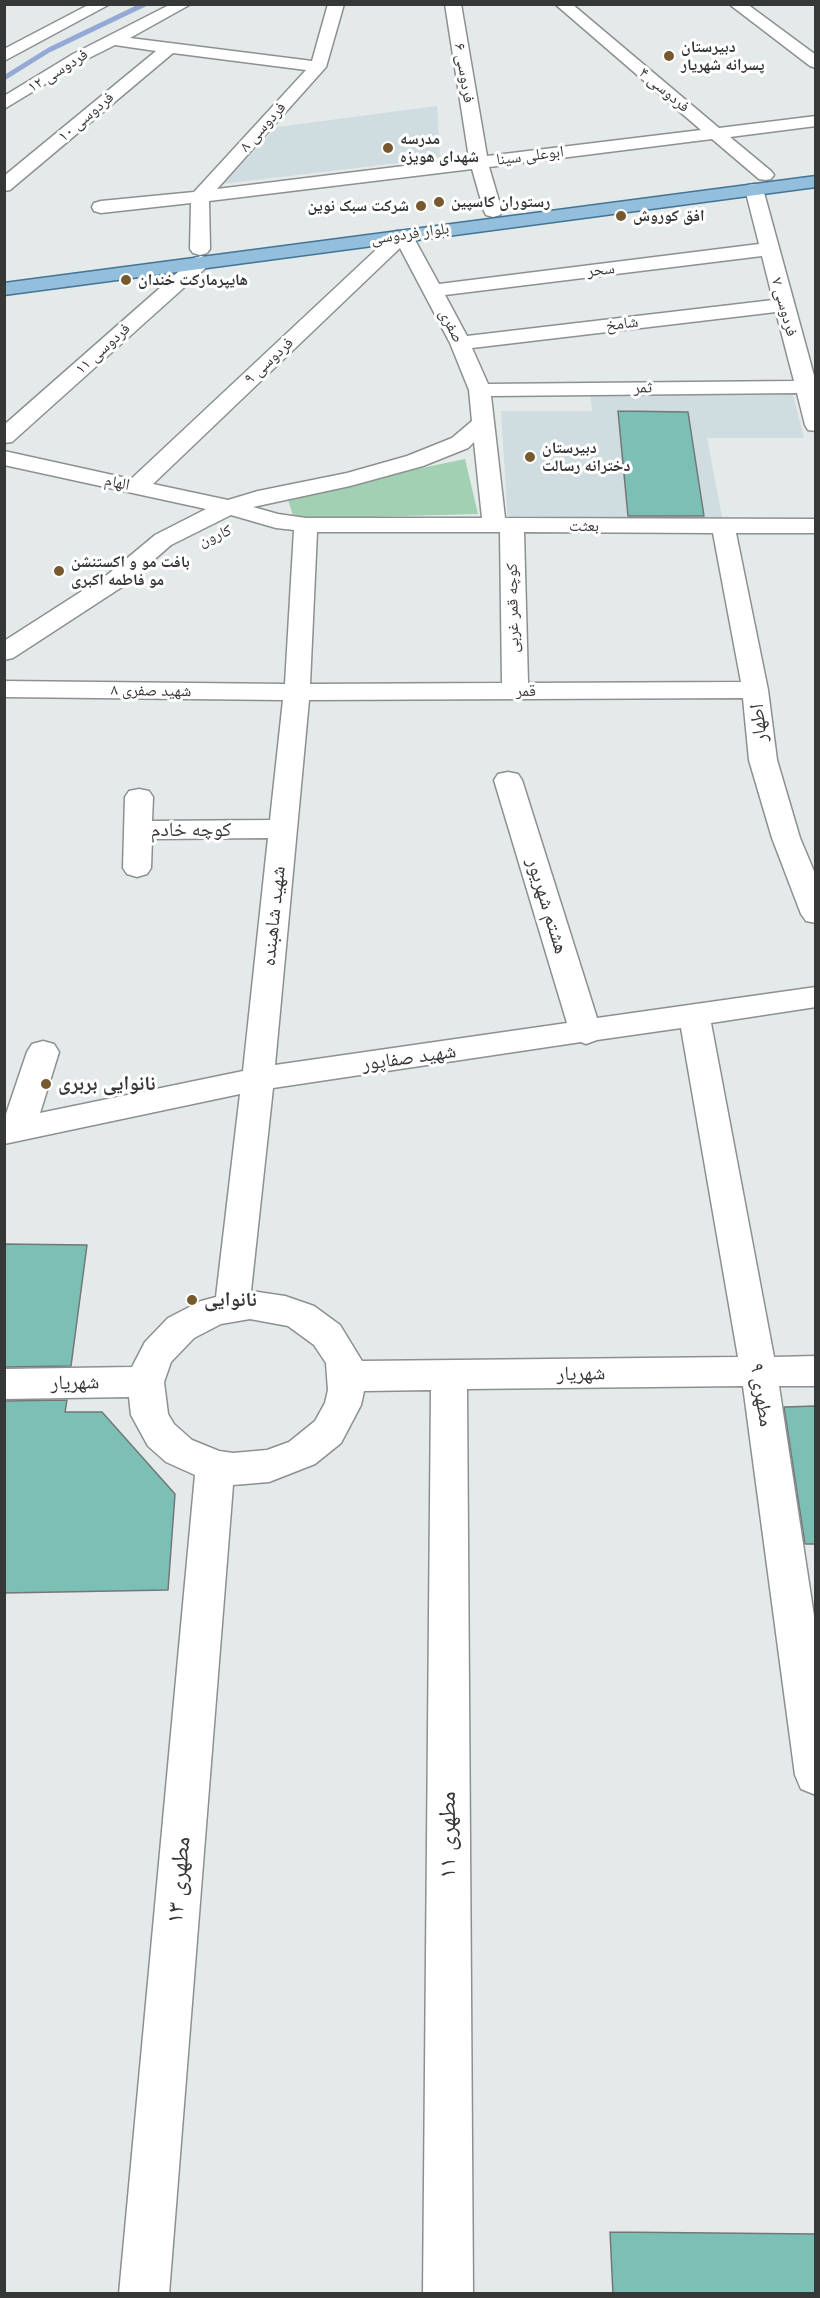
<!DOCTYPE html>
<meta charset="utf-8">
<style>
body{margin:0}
#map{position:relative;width:820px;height:2298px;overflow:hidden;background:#e4e9ea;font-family:"Noto Sans",sans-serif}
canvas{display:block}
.frame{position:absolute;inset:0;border:6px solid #363838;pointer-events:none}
</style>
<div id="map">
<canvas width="820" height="2298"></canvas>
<div class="frame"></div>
</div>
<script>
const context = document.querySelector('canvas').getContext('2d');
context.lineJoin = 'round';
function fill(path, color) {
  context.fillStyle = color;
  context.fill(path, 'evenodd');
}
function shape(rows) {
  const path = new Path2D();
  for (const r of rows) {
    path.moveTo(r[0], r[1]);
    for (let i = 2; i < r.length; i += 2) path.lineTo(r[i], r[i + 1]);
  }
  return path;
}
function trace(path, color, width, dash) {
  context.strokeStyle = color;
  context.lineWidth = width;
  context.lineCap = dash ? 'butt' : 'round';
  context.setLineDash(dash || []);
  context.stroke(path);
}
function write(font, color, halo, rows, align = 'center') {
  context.font = font + ' "Noto Sans","Noto Naskh Arabic",sans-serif';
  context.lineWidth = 6;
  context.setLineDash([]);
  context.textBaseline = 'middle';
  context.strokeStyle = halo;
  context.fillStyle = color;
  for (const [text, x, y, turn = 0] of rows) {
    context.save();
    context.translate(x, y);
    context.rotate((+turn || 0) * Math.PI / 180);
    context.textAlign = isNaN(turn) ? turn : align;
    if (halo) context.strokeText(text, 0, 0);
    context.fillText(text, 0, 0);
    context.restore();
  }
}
const built = shape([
 [437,106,440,158,222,184,277,127],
 [590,391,792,391,804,438,707,438,723,522,508,522,501,411,592,411]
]);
const green = shape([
 [465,459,478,514,294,519,287,496]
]);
const stream = shape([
 [4,78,49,50,145,4]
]);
const building = shape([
 [618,411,688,412,704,516,628,516,618,411],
 [4,1244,87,1245,71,1366,4,1367,4,1244],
 [67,1400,65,1412,102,1412,175,1494,168,1590,4,1593,4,1401,67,1400],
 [816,1406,816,1544,805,1544,784,1407,816,1406],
 [610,2232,816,2234,816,2294,613,2294,610,2232]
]);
const minor = shape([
 [90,4,110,4,4,61,4,49,90,4],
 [171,4,191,4,130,38,312,61,328,4,344,4,326,67,217,189,469,158,445,4,461,4,487,156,701,130,555,4,572,4,719,128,816,116,816,126,730,137,771,171,774,175,771,179,765,180,759,179,712,139,489,167,502,211,500,215,493,217,486,215,484,211,472,169,209,201,210,249,207,253,200,255,193,253,190,249,191,203,101,213,94,211,92,207,94,203,101,201,194,192,306,70,173,53,10,190,4,191,4,176,156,51,115,45,85,60,4,109,4,96,73,54,171,4],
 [729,4,747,4,816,55,816,68,810,66,729,4],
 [754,184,760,185,763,189,816,383,816,431,808,430,805,425,797,393,491,396,505,518,816,519,816,533,736,533,768,690,777,760,800,838,816,876,816,923,806,921,801,914,772,838,749,760,743,698,309,700,275,1065,567,1023,494,780,498,774,508,772,518,774,522,780,597,1018,816,987,816,1007,711,1023,774,1357,816,1356,816,1386,779,1386,816,1629,816,1795,801,1789,795,1775,743,1386,467,1389,473,2294,423,2294,431,1390,364,1391,361,1405,341,1443,315,1464,269,1482,233,1485,169,2294,119,2294,195,1475,166,1462,148,1446,131,1415,129,1397,4,1399,4,1369,132,1367,145,1342,168,1318,201,1301,216,1297,240,1094,4,1144,4,1120,27,1052,32,1044,43,1041,54,1044,59,1052,40,1113,243,1071,268,838,152,839,151,868,147,874,137,877,127,874,123,868,125,797,129,791,139,789,149,791,153,797,152,821,270,820,283,700,4,697,4,681,285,684,294,530,276,528,231,515,171,545,125,585,13,658,4,660,4,641,107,575,155,535,206,509,4,465,4,451,131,479,396,231,410,231,439,284,759,244,745,189,748,185,754,184],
 [400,248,450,343,469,390,472,421,452,438,407,456,347,473,258,491,228,500,153,484,400,248],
 [762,256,773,300,467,336,445,295,762,256],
 [776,312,794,381,488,384,472,348,776,312],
 [474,442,482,518,306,518,278,514,253,507,350,486,423,466,468,448,474,442],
 [317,532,500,532,502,683,310,684,317,532],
 [524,532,713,533,741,682,528,683,524,532],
 [681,1028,738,1357,362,1361,340,1325,314,1306,285,1296,251,1291,273,1088,581,1042,586,1044,597,1040,681,1028],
 [250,1319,288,1326,314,1345,326,1363,328,1390,325,1403,315,1421,289,1442,267,1450,233,1453,219,1451,192,1440,174,1424,168,1414,164,1382,171,1362,194,1338,221,1324,250,1319],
 [201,256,208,258,211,262,208,266,12,442,4,443,4,425,194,258,201,256]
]);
const major = shape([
 [816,176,816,187,4,295,4,283,816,176]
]);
const markers = [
 [669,56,6,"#78592e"],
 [388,148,6,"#78592e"],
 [439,202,6,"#78592e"],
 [421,206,6,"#78592e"],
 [621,216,6,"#78592e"],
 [126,280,6,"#78592e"],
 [530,457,6,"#78592e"],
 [59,571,6,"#78592e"],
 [46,1084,6,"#78592e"],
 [192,1300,6,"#78592e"]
];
const farPoinames = [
 ["دبیرستان",681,47],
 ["پسرانه شهریار",681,65],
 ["مدرسه",400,139],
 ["شهدای هویزه",400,157],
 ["رستوران کاسپین",451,202],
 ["شرکت سبک نوین",409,206,"right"],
 ["افق کوروش",633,216],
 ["هایپرمارکت خندان",138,280],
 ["دبیرستان",542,448],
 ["دخترانه رسالت",542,466],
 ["بافت مو و اکستنشن",71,562],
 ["مو فاطمه اکبری",71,580]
];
const farStreetnames = [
 ["فردوسی ۱۲",58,71,-32],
 ["فردوسی ۶",464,73,81],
 ["فردوسی ۴",664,90,40],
 ["فردوسی ۱۰",86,117,-40],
 ["فردوسی ۸",263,127,-48],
 ["ابوعلی سینا",530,156,-7],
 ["بلوار فردوسی",410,234,-8],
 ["سحر",601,270,-7],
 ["فردوسی ۷",784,307,75],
 ["شامخ",622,324,-7],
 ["صفری",451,326,63],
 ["فردوسی ۱۱",103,349,-42],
 ["فردوسی ۹",269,361,-43],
 ["ثمر",643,388,-1],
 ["الهام",117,483,12],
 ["بعثت",584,526],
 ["کارون",215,536,-21],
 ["کوچه قمر غربی",513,608,-91],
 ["شهید صفری ۸",151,691,1],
 ["قمر",526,691]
];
const streetNames = [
 ["اطهار",759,723,-96],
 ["کوچه خادم",191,830],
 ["هشتم شهریور",547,906,73],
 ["شهید شاهبنده",274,916,-84],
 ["شهید صفاپور",409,1058,-8],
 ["شهریار",581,1374,-1],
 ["شهریار",75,1383,-1],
 ["مطهری ۹",761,1395,81]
];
const poiNames = [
 ["نانوایی بربری",58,1084],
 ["نانوایی",204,1300]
];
const nearStreetnames = [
 ["مطهری ۱۱",448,1835,-90],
 ["مطهری ۱۳",179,1880,-85]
];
fill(built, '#d0dde0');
fill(green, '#a1d1b2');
trace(stream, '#95a9d7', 5);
fill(building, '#7bbfb5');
trace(building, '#747777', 1.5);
trace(minor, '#8d9091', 3);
trace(major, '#447494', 3);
fill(minor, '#fff');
fill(major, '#93bfdc');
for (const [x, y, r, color] of markers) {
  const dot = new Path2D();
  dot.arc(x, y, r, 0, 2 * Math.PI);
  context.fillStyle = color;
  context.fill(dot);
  trace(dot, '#fff', 2);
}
write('bold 16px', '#363838', '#fff', farPoinames, 'left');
write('16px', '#363838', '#fff', farStreetnames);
write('20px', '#363838', '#fff', streetNames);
write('bold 20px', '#363838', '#fff', poiNames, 'left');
write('24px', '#363838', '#fff', nearStreetnames);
</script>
